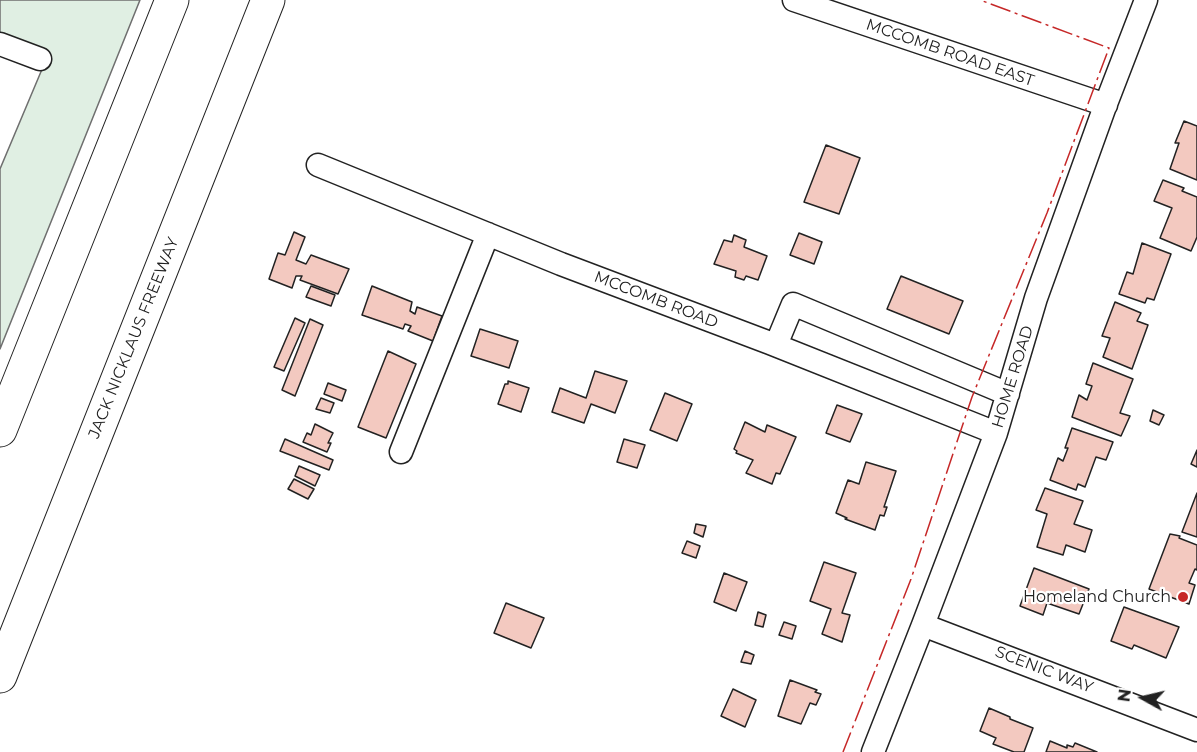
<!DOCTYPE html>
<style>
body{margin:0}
#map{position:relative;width:1197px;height:752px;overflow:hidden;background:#fff;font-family:Montserrat,sans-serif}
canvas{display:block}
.north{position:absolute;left:1113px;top:668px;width:60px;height:60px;-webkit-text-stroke:4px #fff;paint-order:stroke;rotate:278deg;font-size:16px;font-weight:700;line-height:24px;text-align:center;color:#222}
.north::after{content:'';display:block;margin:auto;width:21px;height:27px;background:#222;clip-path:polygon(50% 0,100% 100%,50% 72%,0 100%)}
</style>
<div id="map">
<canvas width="1197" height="752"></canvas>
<div class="north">N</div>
</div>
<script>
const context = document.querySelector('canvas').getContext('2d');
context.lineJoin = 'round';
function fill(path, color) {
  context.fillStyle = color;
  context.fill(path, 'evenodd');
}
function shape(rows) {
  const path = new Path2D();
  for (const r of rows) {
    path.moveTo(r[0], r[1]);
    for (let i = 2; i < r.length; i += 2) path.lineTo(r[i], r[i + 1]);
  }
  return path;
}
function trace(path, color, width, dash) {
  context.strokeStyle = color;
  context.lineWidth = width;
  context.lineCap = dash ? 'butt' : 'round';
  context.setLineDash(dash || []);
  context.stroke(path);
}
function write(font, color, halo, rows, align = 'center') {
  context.font = font + ' Montserrat,sans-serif';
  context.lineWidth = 4.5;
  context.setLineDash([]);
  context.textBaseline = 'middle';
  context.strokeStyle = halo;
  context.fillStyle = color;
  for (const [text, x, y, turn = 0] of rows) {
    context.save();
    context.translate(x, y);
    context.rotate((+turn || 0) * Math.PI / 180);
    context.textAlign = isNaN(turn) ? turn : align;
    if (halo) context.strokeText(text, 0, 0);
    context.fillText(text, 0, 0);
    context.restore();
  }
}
const green = shape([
 [0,0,140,0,0,349,0,169,48,55,0,36,0,0]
]);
const building = shape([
 [1184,121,1197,126,1197,180,1170,169,1179,143,1175,143,1184,121],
 [826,145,860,158,839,214,804,202,826,145],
 [1163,180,1184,188,1182,191,1197,197,1197,237,1191,251,1160,238,1172,208,1154,201,1163,180],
 [294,232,305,237,296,260,306,264,311,255,349,269,338,294,300,280,302,276,296,276,292,288,269,279,278,253,285,255,294,232],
 [799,233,822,242,814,264,790,255,799,233],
 [734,235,746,240,744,247,767,256,758,280,746,276,744,280,735,277,736,271,714,264,724,240,732,242,734,235],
 [1142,243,1171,254,1154,300,1147,298,1145,303,1119,294,1127,272,1133,274,1142,243],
 [901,276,963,301,949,334,887,309,901,276],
 [311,286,335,295,331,306,306,297,311,286],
 [372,286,412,302,410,311,415,314,417,307,442,316,433,341,408,331,411,326,405,324,403,329,362,315,372,286],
 [1115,302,1141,313,1137,321,1148,325,1132,369,1103,357,1110,338,1102,336,1115,302],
 [295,318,305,323,284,371,274,367,295,318],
 [310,319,323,325,295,396,282,390,310,319],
 [480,329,518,341,509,368,471,356,480,329],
 [388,351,416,364,386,438,358,427,388,351],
 [1093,363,1133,379,1120,413,1130,416,1121,436,1072,417,1079,395,1087,400,1092,386,1086,384,1093,363],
 [595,371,627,381,615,413,591,404,584,423,552,412,560,388,586,398,595,371],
 [508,381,529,388,521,412,498,404,505,384,508,384,508,381],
 [328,383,346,390,342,401,324,394,328,383],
 [665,393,692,404,677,441,650,430,665,393],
 [321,398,334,403,330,413,316,409,321,398],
 [837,405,862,414,850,442,826,433,837,405],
 [1153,410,1164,415,1159,425,1150,421,1153,410],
 [745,422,765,432,767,425,796,437,780,474,776,473,772,484,746,473,753,460,736,453,737,451,734,449,745,422],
 [315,424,333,433,328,443,331,443,327,452,303,442,307,433,311,435,315,424],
 [1072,428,1113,442,1106,460,1096,457,1085,487,1078,484,1076,490,1050,480,1058,458,1063,461,1068,448,1065,448,1072,428],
 [285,439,333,460,329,470,280,451,285,439],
 [624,439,645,445,637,468,617,462,624,439],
 [1197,450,1197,467,1191,464,1197,450],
 [866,462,896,471,884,507,887,507,884,516,880,515,875,530,845,519,847,518,836,513,848,480,859,484,866,462],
 [299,466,320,475,315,486,295,476,299,466],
 [294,479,314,489,308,499,288,489,294,479],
 [1045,488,1083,501,1074,524,1092,530,1085,552,1066,545,1063,555,1037,547,1047,514,1036,510,1045,488],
 [1197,493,1197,537,1182,532,1197,493],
 [696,524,706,526,703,537,694,533,696,524],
 [1170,534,1180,536,1179,538,1197,545,1197,570,1195,569,1189,583,1195,585,1189,604,1149,589,1170,534],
 [687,541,700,546,696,558,682,553,687,541],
 [824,562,856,573,842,613,850,615,842,642,822,634,831,609,810,601,824,562],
 [1034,568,1089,589,1079,614,1047,603,1043,615,1020,606,1034,568],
 [724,573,747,582,736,611,714,602,724,573],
 [506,603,544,618,531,648,494,633,506,603],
 [1124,607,1179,627,1166,658,1134,645,1132,649,1111,641,1124,607],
 [758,612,766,615,763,627,755,625,758,612],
 [784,622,796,626,792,639,779,635,784,622],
 [745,651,754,655,751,664,741,662,745,651],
 [790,680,817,690,815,692,821,694,816,705,810,703,801,724,778,716,790,680],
 [733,689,756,700,745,727,721,716,733,689],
 [989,708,1010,717,1010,719,1033,728,1024,752,1014,752,993,744,996,738,980,731,989,708],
 [1050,741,1067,748,1067,745,1073,747,1075,743,1097,752,1046,752,1050,741]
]);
const minor = shape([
 [794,0,1106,105],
 [0,44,40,59],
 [318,165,561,264,770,343,996,433],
 [776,345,793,304,1008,394],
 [401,452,488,234],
 [923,625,1197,730],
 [873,752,923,625,996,433,1036,298,1104,109,1146,0]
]);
const highway = shape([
 [0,430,172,0],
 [0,676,268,0]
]);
const power = shape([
 [843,752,911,579,972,397,1047,213,1109,48,980,0]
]);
const markers = [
 [1183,597,6,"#c62828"]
];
const streetNames = [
 ["MCCOMB ROAD EAST",950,53,19],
 ["MCCOMB ROAD",656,300,21],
 ["JACK NICKLAUS FREEWAY",134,338,-68],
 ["HOME ROAD",1013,377,-73],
 ["SCENIC WAY",1044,670,21]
];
const poiNames = [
 ["Homeland Church",1171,597]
];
fill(green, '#e0efe3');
trace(green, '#6f6f6f', 1.5);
fill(building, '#f3c9c0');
trace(building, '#222', 1.5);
trace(minor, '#222', 25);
trace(highway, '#222', 35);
trace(minor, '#fff', 22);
trace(highway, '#fff', 33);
trace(power, '#c62828', 1.5, [21, 4.5, 3, 4.5]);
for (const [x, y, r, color] of markers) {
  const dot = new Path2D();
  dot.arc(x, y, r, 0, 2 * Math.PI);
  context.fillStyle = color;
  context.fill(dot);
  trace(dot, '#fff', 2);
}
write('16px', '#222', '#fff', streetNames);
write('16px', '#222', '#fff', poiNames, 'right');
</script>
